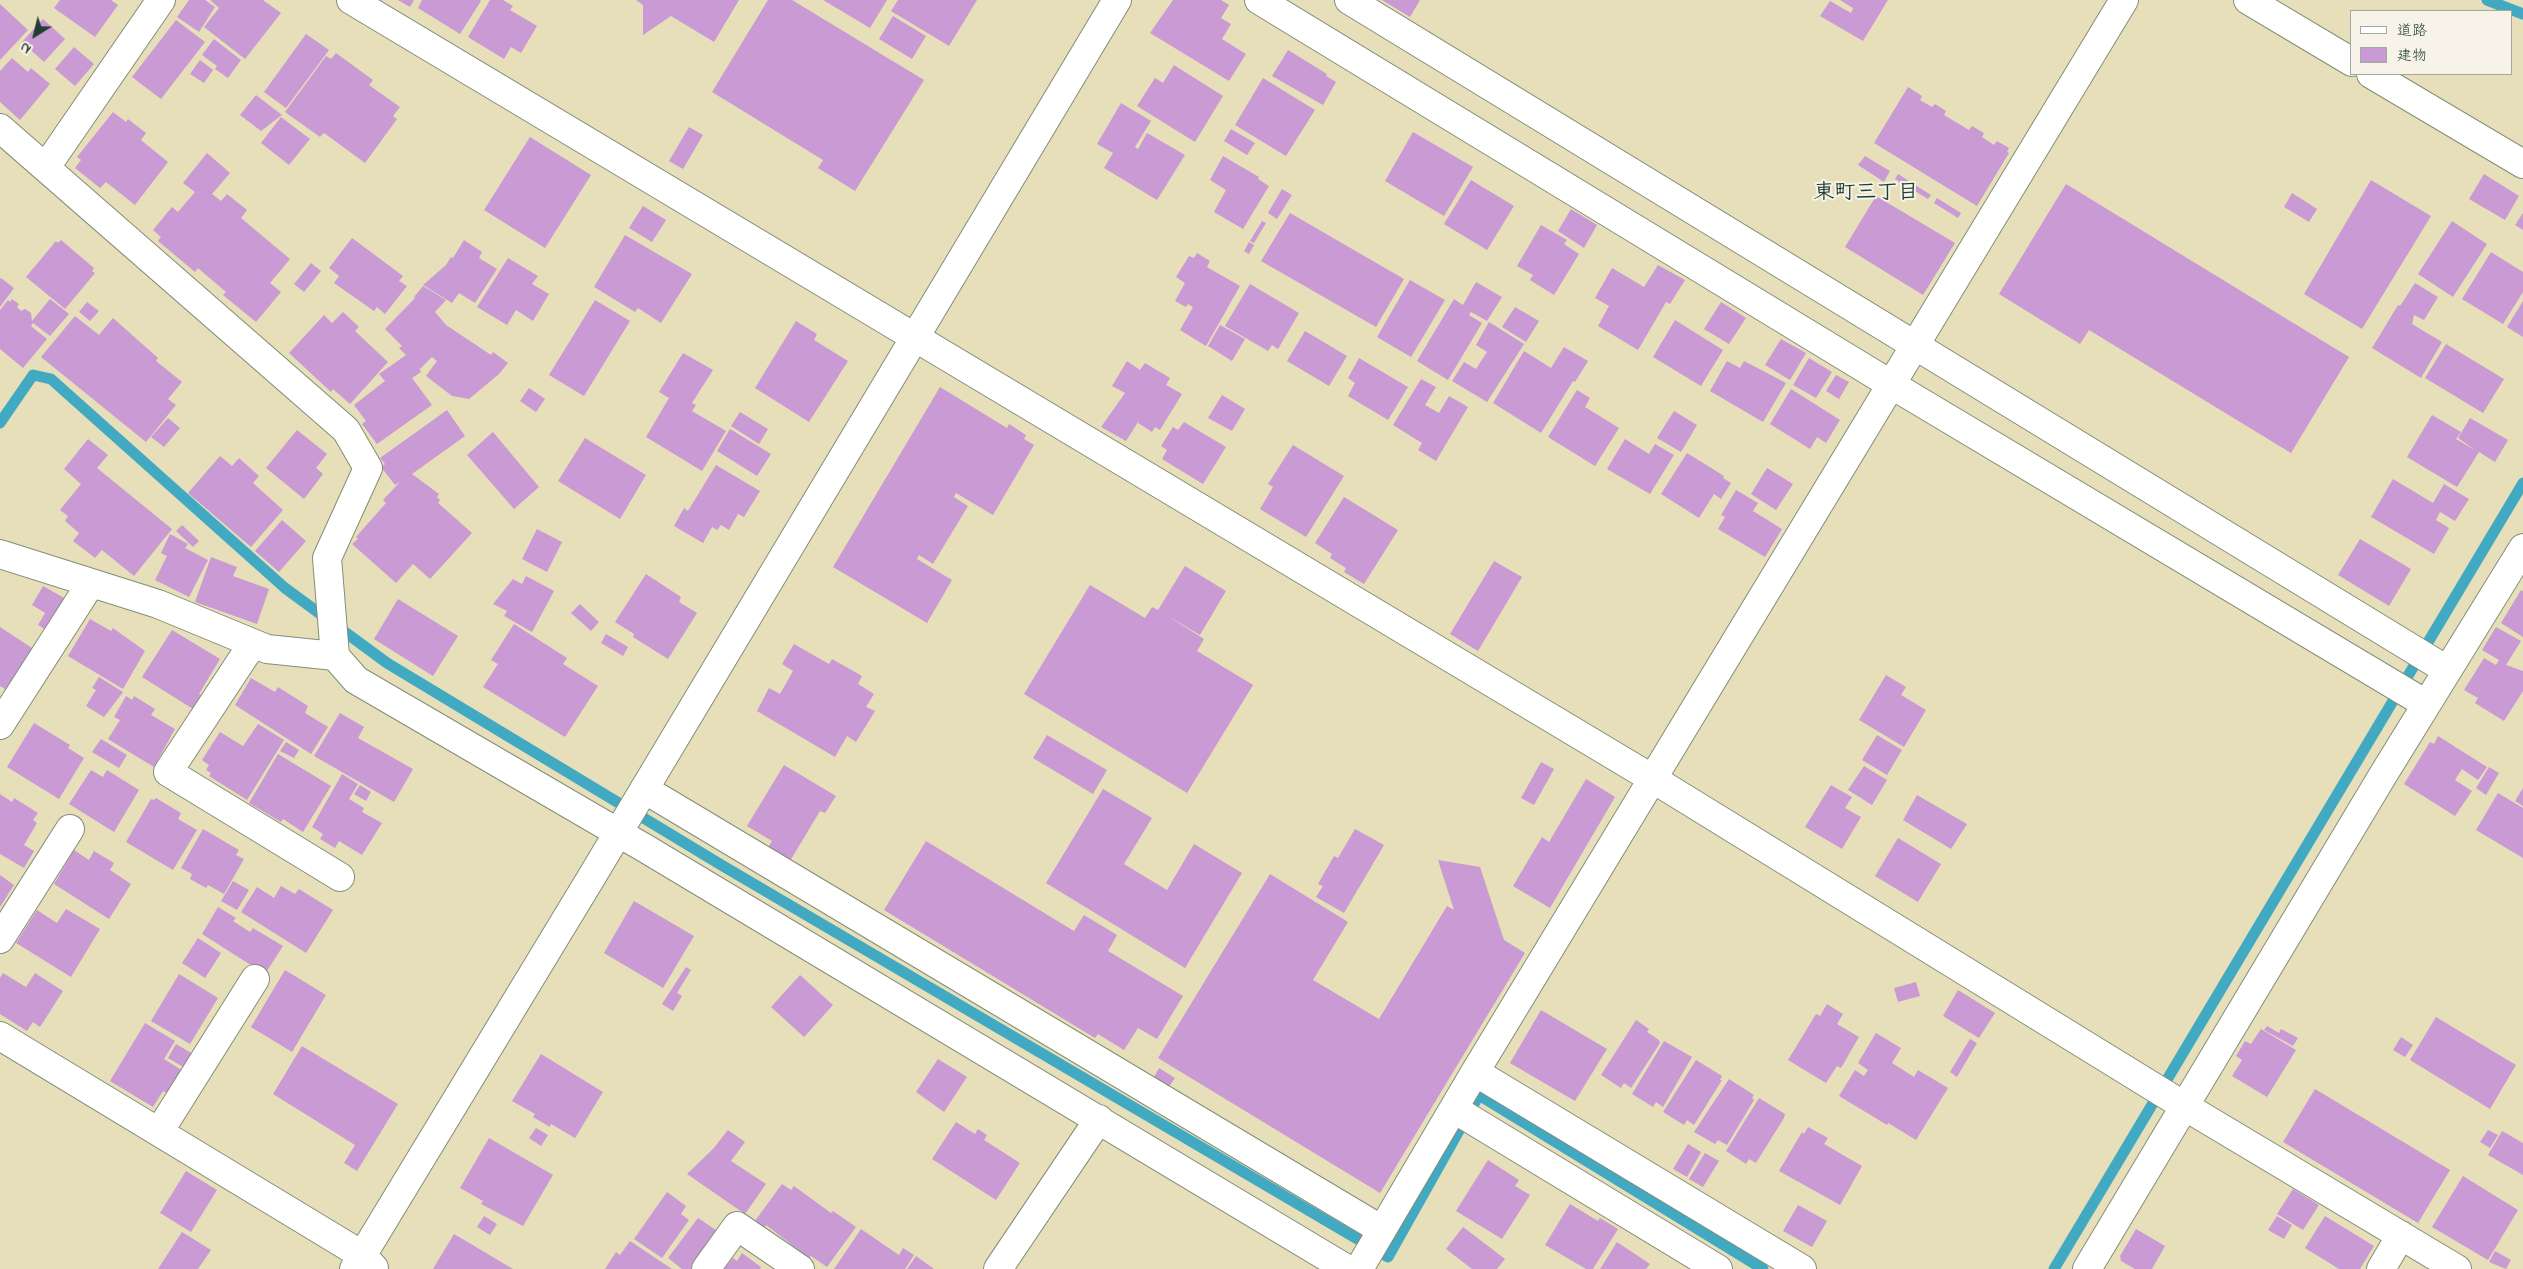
<!DOCTYPE html>
<meta charset="utf-8">
<style>
body{margin:0}
#map{position:relative;width:2523px;height:1269px;overflow:hidden;background:#e6dfba;font-family:"Indie Flower","Klee One",sans-serif}
canvas{display:block}
.legend{position:absolute;left:2350px;top:10px;width:162px;height:65px;box-sizing:border-box;background:#f7f3e8;border:1px solid #a1aaa0;margin:0;padding:6px 9px;list-style:none;font-size:15px;color:#1f3d34}
.legend li{display:flex;align-items:center;gap:10px;height:25px}
.legend b{width:25px;border:1px solid #a1aaa0}
.north{position:absolute;left:10px;top:10px;width:50px;height:50px;-webkit-text-stroke:4px #f7f3e8;paint-order:stroke;rotate:216deg;font-size:14px;font-weight:700;line-height:20px;text-align:center;color:#1f3d34}
.north::after{content:'';display:block;margin:auto;width:18px;height:22px;background:#1f3d34;clip-path:polygon(50% 0,100% 100%,50% 72%,0 100%)}
</style>
<div id="map">
<canvas width="2523" height="1269"></canvas>
<ul class="legend">
<li><b style="height:6px;background:#fff"></b>道路</li>
<li><b style="height:14px;background:#c99ad4"></b>建物</li>
</ul>
<div class="north">N</div>
</div>
<script>
const context = document.querySelector('canvas').getContext('2d');
context.lineJoin = 'round';
function shape(rows) {
  const path = new Path2D();
  for (const r of rows) {
    path.moveTo(r[0], r[1]);
    for (let i = 2; i < r.length; i += 2) path.lineTo(r[i], r[i + 1]);
  }
  return path;
}
function trace(path, color, width, dash) {
  context.strokeStyle = color;
  context.lineWidth = width;
  context.lineCap = dash ? 'butt' : 'round';
  context.setLineDash(dash || []);
  context.stroke(path);
}
function fill(path, color) {
  context.fillStyle = color;
  context.fill(path, 'evenodd');
}
function write(font, color, halo, rows, align = 'center') {
  context.font = font + ' "Indie Flower","Klee One",sans-serif';
  context.lineWidth = 4;
  context.setLineDash([]);
  context.textBaseline = 'middle';
  context.strokeStyle = halo;
  context.fillStyle = color;
  for (const [text, x, y, turn = 0] of rows) {
    context.save();
    context.translate(x, y);
    context.rotate((+turn || 0) * Math.PI / 180);
    context.textAlign = isNaN(turn) ? turn : align;
    if (halo) context.strokeText(text, 0, 0);
    context.fillText(text, 0, 0);
    context.restore();
  }
}
const stream = shape([
 [2487,0,2523,14],
 [0,423,33,375,51,379,285,588,387,663,723,866,1388,1257,1479,1095,1763,1269],
 [2054,1269,2523,483]
]);
const building = shape([
 [60,0,111,0,118,5,95,37,54,8],
 [189,0,205,0,215,7,199,32,177,17],
 [210,0,263,0,281,13,245,59,204,27,219,8],
 [398,0,414,0,410,7],
 [422,0,480,0,481,1,460,34,418,8],
 [490,0,503,0,513,6,510,10,537,26,521,53,511,47,504,59,468,37],
 [636,0,739,0,714,42,671,16,643,35,643,5],
 [768,0,792,0,924,80,855,191,818,168,823,160,712,92],
 [823,0,887,0,870,28],
 [898,0,977,0,949,46,891,11],
 [1173,0,1221,0,1229,5,1221,18,1231,24,1222,39,1246,54,1229,81,1150,33],
 [1382,0,1420,0,1410,17],
 [1840,0,1888,0,1863,41,1820,16,1830,1,1851,13,1853,8],
 [0,4,28,30,0,60],
 [893,16,926,36,912,59,879,39],
 [43,19,65,39,44,62,22,42],
 [176,20,205,42,161,99,132,77],
 [306,34,329,50,286,108,264,92],
 [214,39,241,60,228,78,215,69,217,66,202,55],
 [74,47,94,64,75,86,55,69],
 [1288,50,1327,74,1326,76,1336,82,1323,105,1272,76],
 [336,53,373,80,369,85,400,107,393,116,397,119,365,163,324,133,320,137,285,112,326,56,331,59],
 [12,58,28,72,31,68,50,84,20,120,0,102,0,71],
 [200,60,213,70,204,83,190,74],
 [1174,65,1223,96,1195,142,1137,106,1155,78,1163,83],
 [1263,78,1315,110,1286,156,1235,125],
 [1908,87,1922,96,1920,100,1932,107,1935,104,1946,111,1944,115,1969,130,1972,126,1984,133,1982,137,1994,145,1997,141,2009,148,2007,152,2009,153,1977,206,1874,143],
 [256,95,282,115,261,131,240,115],
 [1121,103,1151,121,1135,147,1138,149,1147,133,1185,155,1157,200,1104,168,1113,153,1097,144],
 [113,112,126,122,128,119,146,133,141,140,168,162,135,205,106,182,100,188,75,168,81,160,77,157],
 [281,117,310,139,289,165,261,143],
 [689,127,703,135,683,169,669,161],
 [1231,129,1255,143,1247,155,1224,141],
 [1413,132,1473,167,1444,216,1385,181],
 [530,137,591,175,545,248,484,210],
 [207,153,230,173,212,194,221,201,227,194,247,210,241,218,290,259,270,283,281,292,256,322,223,295,226,292,198,268,195,272,158,241,161,237,153,230,172,207,178,212,195,192,183,183],
 [1223,156,1259,177,1258,179,1269,186,1243,229,1214,212,1226,190,1210,180],
 [1865,156,1890,171,1884,182,1858,165],
 [1898,174,1931,195,1928,199,1895,179],
 [2484,174,2519,196,2505,220,2469,199],
 [1471,180,1514,206,1487,250,1444,224],
 [2371,180,2431,216,2362,329,2304,294],
 [2066,184,2349,357,2291,453,2089,330,2080,344,1999,294],
 [1282,189,1292,195,1277,219,1268,213],
 [2292,193,2317,209,2309,222,2284,207],
 [1876,196,1955,243,1923,295,1845,247],
 [1937,198,1961,213,1958,218,1934,203],
 [643,206,666,220,652,242,629,228],
 [1571,209,1597,225,1584,248,1558,231],
 [1290,213,1404,279,1376,327,1261,261],
 [2523,213,2523,230,2515,225],
 [1262,221,1266,223,1254,243,1250,241],
 [2452,221,2487,244,2453,297,2418,274],
 [1541,225,1567,240,1564,244,1579,254,1554,295,1530,280,1533,275,1517,266],
 [625,235,692,274,661,323,638,308,635,312,594,287],
 [352,238,403,276,399,281,407,286,385,314,377,307,374,311,334,283,339,276,329,268],
 [61,240,94,268,92,271,95,273,65,309,26,277,56,241,58,243],
 [464,240,482,252,479,258,497,269,475,303,459,293,452,303,423,285,446,265,451,257,453,258],
 [1249,242,1254,245,1249,254,1244,251],
 [2491,252,2523,272,2523,292,2503,324,2462,299],
 [1197,253,1210,261,1207,267,1240,286,1206,346,1180,330,1193,307,1188,304,1186,307,1175,301,1185,283,1176,277,1189,256,1194,258],
 [508,258,538,276,532,284,549,294,533,321,516,310,507,325,477,307],
 [311,263,321,271,304,292,294,284],
 [1658,265,1685,280,1670,304,1666,302,1638,350,1598,326,1609,306,1595,298,1612,268,1644,287],
 [1,278,14,288,0,307,0,279],
 [1410,280,1445,300,1411,357,1377,337],
 [1476,282,1502,297,1487,321,1471,312,1469,315,1482,323,1448,380,1417,361,1454,299,1463,305],
 [2415,283,2438,297,2424,320,2414,315,2412,324,2442,342,2421,378,2372,348,2398,305,2400,306],
 [1250,284,1299,313,1278,349,1272,345,1268,351,1225,326],
 [423,286,446,300,435,312,446,325,491,355,493,352,508,363,499,374,469,399,452,396,426,376,437,361,432,357,420,369,418,366,421,372,412,378,432,405,377,444,362,424,366,421,354,405,385,381,379,374,406,355,399,348,402,346,385,329,415,298,414,297],
 [12,299,19,304,17,307,21,311,25,309,31,313,32,321,50,299,69,314,50,336,33,323,31,326,47,339,23,368,0,349,0,310,8,300,10,302],
 [595,300,630,321,584,396,549,375],
 [2523,301,2523,337,2507,327],
 [87,302,99,311,90,321,79,312],
 [1721,302,1746,318,1729,344,1704,329],
 [1515,307,1539,321,1526,342,1502,327],
 [343,312,359,327,355,331,388,362,350,404,333,389,331,392,289,353,324,315,332,323],
 [75,316,99,335,113,318,158,358,156,361,182,382,168,399,176,405,146,442,41,357],
 [1675,320,1723,350,1701,386,1653,357],
 [796,321,817,334,814,340,848,361,809,422,755,388],
 [1489,322,1524,344,1487,402,1452,381,1464,362,1476,369,1487,352,1476,345],
 [1220,325,1245,339,1232,361,1208,346],
 [1305,331,1347,356,1329,386,1287,361],
 [1781,339,1806,353,1790,380,1765,365],
 [2446,344,2504,379,2483,413,2425,378],
 [1564,347,1588,361,1575,382,1573,381,1541,433,1493,403,1524,351,1551,368],
 [683,353,713,370,692,403,696,405,692,411,726,431,702,471,646,437,669,398,659,392],
 [1359,358,1408,387,1388,420,1348,396,1355,383,1348,378],
 [1809,358,1832,372,1816,398,1793,385],
 [1127,361,1140,370,1145,363,1170,378,1166,385,1182,394,1160,430,1155,427,1152,432,1138,423,1140,419,1126,441,1101,427,1125,393,1112,386],
 [1727,361,1740,368,1744,361,1786,383,1763,422,1710,391],
 [1836,375,1849,382,1839,399,1826,391],
 [1421,379,1436,387,1425,405,1439,413,1449,396,1468,407,1436,461,1418,450,1422,443,1393,425],
 [940,387,1007,428,1009,424,1026,435,1024,439,1034,445,993,515,956,493,954,497,968,506,933,564,919,555,917,559,952,580,927,623,833,567],
 [529,388,545,399,536,412,520,401],
 [1791,389,1840,420,1826,443,1817,437,1810,449,1770,424],
 [1577,390,1590,398,1585,407,1619,428,1595,466,1548,437],
 [1222,395,1245,409,1232,431,1208,418],
 [447,410,465,436,412,474,439,494,437,497,440,500,438,503,472,533,430,579,413,564,396,583,352,544,358,539,356,537,386,503,383,500,400,482,395,485,381,467,385,464,380,458],
 [1674,411,1697,425,1681,452,1657,438],
 [740,412,768,429,759,444,731,426],
 [2432,415,2461,432,2456,439,2475,450,2458,438,2470,418,2508,440,2495,462,2479,452,2457,487,2407,457],
 [168,418,180,428,164,447,151,437],
 [1184,422,1226,447,1203,484,1162,459,1167,450,1161,446,1173,427,1178,430],
 [730,429,771,454,757,476,717,451],
 [297,430,327,454,316,468,323,474,304,499,266,468],
 [493,432,539,487,514,509,467,455],
 [585,438,646,475,620,519,558,481],
 [88,439,108,455,97,468,172,529,134,576,102,550,95,558,73,541,79,533,65,521,68,516,60,510,81,484,64,469],
 [1625,439,1649,454,1655,444,1674,455,1650,494,1607,469],
 [1293,445,1344,476,1306,537,1260,509,1273,487,1268,484],
 [1687,453,1724,476,1723,478,1731,483,1721,499,1714,494,1699,518,1661,494],
 [220,456,232,466,239,458,259,476,253,483,283,510,251,547,188,493],
 [716,465,760,491,744,517,738,514,729,530,721,525,717,530,712,527,703,543,674,526,684,508,688,511],
 [1767,468,1793,484,1776,510,1751,494],
 [2393,479,2433,503,2444,484,2469,499,2455,521,2440,512,2436,520,2449,528,2434,554,2371,517],
 [1736,490,1758,503,1753,511,1782,529,1765,557,1718,529,1725,517,1721,515],
 [1344,497,1398,530,1364,584,1344,572,1346,568,1330,558,1332,554,1315,543],
 [282,520,306,541,279,572,255,551],
 [182,525,199,541,193,547,176,531],
 [537,529,562,542,547,572,522,559],
 [170,534,188,544,185,548,208,560,189,597,155,580,167,556,161,553],
 [2360,539,2411,569,2389,606,2338,575],
 [211,557,237,567,233,576,269,589,257,624,195,602],
 [1494,561,1522,577,1478,651,1450,634],
 [1185,566,1226,591,1200,635,1166,615,1204,639,1197,651,1253,685,1187,793,1024,694,1090,585,1145,618,1152,607,1158,610],
 [646,574,681,597,679,602,697,613,668,659,633,637,634,634,615,622],
 [526,576,554,591,532,632,504,616,507,611,493,604,513,579,522,584],
 [43,586,66,599,48,631,38,625,45,613,32,605],
 [2521,590,2523,591,2523,637,2501,623],
 [398,599,458,636,433,676,374,639],
 [580,604,599,622,591,631,571,613],
 [90,619,111,631,113,628,145,651,123,689,68,656],
 [514,624,567,658,563,664,598,686,565,737,483,687,498,664,491,660],
 [0,627,35,650,8,691,0,686],
 [2496,627,2521,641,2506,665,2523,671,2523,691,2504,721,2475,703,2478,698,2464,690,2484,658,2496,665,2499,660,2482,650],
 [172,630,220,659,199,694,201,695,193,709,142,677],
 [606,634,628,647,623,656,601,643],
 [794,644,829,664,832,659,862,676,858,684,874,694,866,707,875,711,856,742,847,736,835,757,757,711,769,688,780,694,793,671,782,664],
 [1886,675,1906,687,1901,695,1926,710,1904,747,1859,720],
 [99,677,123,692,104,717,86,706,96,690,92,688],
 [251,678,275,692,278,687,308,706,305,713,328,727,311,754,235,705],
 [126,696,132,700,134,696,155,709,151,715,175,729,154,767,108,739,120,720,114,717],
 [340,713,364,727,358,738,413,769,394,802,314,756],
 [34,723,70,745,68,748,84,758,59,799,7,767],
 [258,724,284,740,247,800,209,776,211,773,206,770,209,765,202,760,220,732,243,746],
 [1047,735,1107,770,1093,794,1033,758],
 [1877,735,1902,750,1887,775,1862,760],
 [2438,736,2487,767,2478,780,2462,769,2455,780,2472,791,2455,816,2404,784,2430,742,2434,744],
 [101,739,127,755,119,768,92,752],
 [286,742,299,750,294,758,280,751],
 [278,754,331,786,303,832,283,819,281,822,249,803],
 [1541,762,1554,769,1534,805,1521,798],
 [784,765,836,796,825,813,820,811,790,861,768,848,772,841,747,826],
 [1864,766,1887,780,1872,805,1848,790],
 [2489,767,2499,773,2486,795,2476,788],
 [91,770,103,777,107,770,139,790,114,832,69,804],
 [342,774,358,784,349,799,364,808,362,812,382,823,362,855,339,841,335,848,320,839,323,834,312,827],
 [1586,779,1615,797,1550,908,1513,886,1542,837,1549,842],
 [360,785,371,792,366,801,354,794],
 [1831,785,1852,797,1845,808,1861,817,1842,849,1805,827],
 [2523,788,2523,806,2515,801],
 [1103,789,1152,818,1124,864,1167,890,1194,844,1242,873,1185,968,1046,883],
 [2498,793,2523,808,2523,858,2476,830],
 [0,794,12,802,14,798,38,813,33,820,37,823,24,845,34,851,24,868,0,854],
 [1917,795,1967,824,1951,849,1903,820],
 [156,798,181,813,178,819,197,830,173,870,126,842,151,799,154,800],
 [203,829,239,850,236,855,244,859,224,894,208,885,206,888,190,879,192,874,181,868],
 [1355,829,1384,845,1344,913,1316,897,1323,886,1318,884,1334,856,1338,858],
 [1898,838,1941,864,1918,902,1875,876],
 [926,841,1074,931,1084,915,1117,935,1108,951,1183,996,1157,1039,1138,1028,1124,1050,1098,1034,1095,1038,884,910],
 [74,850,89,860,94,851,114,863,110,870,131,884,109,919,54,884],
 [1438,860,1480,867,1504,940,1525,953,1380,1193,1158,1058,1270,874,1348,922,1313,980,1379,1019,1447,906,1454,910],
 [0,875,14,885,0,907],
 [233,881,249,890,237,910,221,901],
 [281,886,295,894,299,889,333,910,306,953,241,912,257,887,274,898],
 [634,901,694,936,663,988,604,953],
 [218,907,236,918,233,921,250,932,253,928,283,946,265,974,202,934],
 [66,909,100,929,71,977,16,943,37,910,57,923],
 [198,938,221,953,205,978,182,963],
 [686,967,691,970,677,993,682,996,673,1011,662,1004],
 [285,970,326,995,292,1052,251,1027],
 [3,973,26,987,35,973,63,991,40,1027,33,1022,27,1031,0,1014,0,978],
 [179,974,218,998,190,1044,151,1021],
 [800,975,833,1005,804,1037,771,1007],
 [1916,982,1920,996,1898,1002,1894,988],
 [1958,990,1995,1013,1979,1038,1943,1016],
 [1827,1004,1843,1014,1837,1024,1859,1037,1841,1068,1837,1066,1826,1083,1788,1060,1816,1014,1820,1016],
 [1541,1010,1607,1049,1575,1101,1510,1063],
 [2436,1017,2516,1065,2490,1109,2410,1060],
 [1636,1020,1649,1029,1647,1032,1659,1040,1660,1043,1631,1088,1624,1083,1621,1088,1601,1075],
 [145,1023,175,1041,164,1059,186,1073,172,1096,163,1091,153,1107,110,1081],
 [2267,1026,2279,1033,2281,1029,2298,1038,2293,1046,2264,1030],
 [2261,1029,2296,1050,2267,1097,2232,1076,2242,1060,2236,1056,2245,1041,2251,1044],
 [1876,1033,1901,1048,1892,1063,1914,1077,1918,1070,1948,1088,1916,1140,1888,1123,1887,1125,1839,1096,1855,1070,1864,1076,1868,1070,1858,1063],
 [2401,1037,2413,1045,2405,1057,2393,1050],
 [1970,1039,1977,1043,1957,1077,1950,1072],
 [1664,1041,1692,1057,1663,1107,1656,1102,1653,1107,1632,1094],
 [176,1044,193,1054,185,1068,168,1058],
 [302,1046,398,1104,357,1171,344,1163,355,1145,273,1094],
 [541,1054,603,1092,575,1138,551,1124,550,1127,533,1117,535,1114,512,1101],
 [938,1059,967,1077,944,1112,916,1092],
 [1696,1060,1722,1076,1720,1080,1722,1080,1694,1125,1687,1120,1684,1125,1663,1112],
 [1159,1068,1175,1078,1168,1088,1153,1079],
 [1729,1079,1754,1095,1752,1098,1754,1100,1727,1145,1718,1140,1715,1144,1694,1132],
 [2315,1089,2450,1170,2418,1223,2283,1142],
 [1759,1098,1785,1114,1784,1118,1756,1163,1749,1159,1746,1164,1726,1151],
 [956,1122,975,1134,978,1129,987,1135,984,1140,1020,1163,996,1200,932,1159],
 [1808,1127,1828,1138,1824,1144,1862,1166,1840,1205,1779,1171,1802,1132,1804,1134],
 [536,1128,548,1135,541,1146,529,1138],
 [728,1130,745,1142,731,1161,766,1184,745,1214,687,1174,713,1149],
 [2488,1130,2498,1135,2490,1148,2480,1142],
 [2502,1131,2523,1143,2523,1175,2488,1155],
 [489,1138,553,1175,523,1226,481,1204,483,1201,460,1188],
 [1688,1144,1701,1152,1687,1177,1673,1169],
 [1705,1153,1719,1161,1703,1187,1689,1179],
 [1488,1160,1519,1180,1515,1186,1530,1195,1502,1239,1456,1211],
 [186,1171,217,1190,191,1232,160,1213],
 [2463,1176,2518,1210,2488,1260,2432,1227],
 [782,1184,791,1190,794,1186,831,1213,833,1211,856,1227,827,1267,811,1256,809,1258,766,1225,764,1228,755,1221],
 [2293,1189,2319,1205,2303,1230,2277,1214],
 [667,1192,686,1206,681,1214,689,1220,662,1258,634,1239],
 [1570,1204,1598,1221,1600,1218,1618,1229,1593,1269,1586,1269,1545,1245],
 [1798,1205,1827,1221,1812,1247,1783,1231],
 [484,1216,497,1224,490,1235,477,1227],
 [2277,1216,2292,1225,2284,1239,2268,1230],
 [2325,1216,2374,1246,2360,1269,2339,1269,2305,1248],
 [698,1218,719,1232,692,1269,682,1269,668,1258],
 [1463,1227,1505,1259,1497,1269,1472,1269,1446,1249],
 [861,1229,899,1255,903,1248,914,1255,905,1269,834,1269],
 [2136,1229,2165,1246,2152,1269,2135,1269,2121,1261,2120,1256],
 [182,1232,211,1250,198,1269,158,1269],
 [454,1234,513,1269,433,1269],
 [630,1241,672,1269,605,1269,616,1252,620,1255],
 [1617,1242,1650,1264,1646,1269,1600,1269],
 [2495,1251,2511,1260,2506,1269,2489,1262],
 [742,1253,761,1267,760,1269,724,1269,733,1258,737,1261],
 [916,1256,934,1269,907,1269]
]);
const minor = shape([
 [351,0,1653,779,2186,1107,2457,1269],
 [1259,0,1892,385,2426,704],
 [1349,0,2447,670],
 [2248,0,2352,62],
 [2371,74,2523,164],
 [0,128,346,430,368,468,327,558,335,656,356,680,648,850,1347,1269],
 [46,167,161,0],
 [0,554,158,604,267,649,335,656],
 [253,643,168,772,340,877],
 [0,725,91,583],
 [644,789,1382,1230],
 [0,939,70,829],
 [0,1036,362,1255,374,1268],
 [1475,1072,1802,1269],
 [1454,1109,1718,1269],
 [159,1132,255,979],
 [354,1269,591,878,1117,0],
 [706,1269,737,1226,800,1269],
 [998,1269,1099,1119],
 [1359,1269,1475,1072,2124,0],
 [2087,1269,2383,775,2523,548],
 [2381,1269,2401,1235]
]);
const neighbourhoodNames = [
 ["東町三丁目",1866,195]
];
trace(stream, '#41a9c1', 11);
fill(building, '#c99ad4');
trace(minor, '#828e77', 30);
trace(minor, '#fff', 28);
write('bold 21px', '#1f3d34', '#f7f3e8', neighbourhoodNames);
</script>
